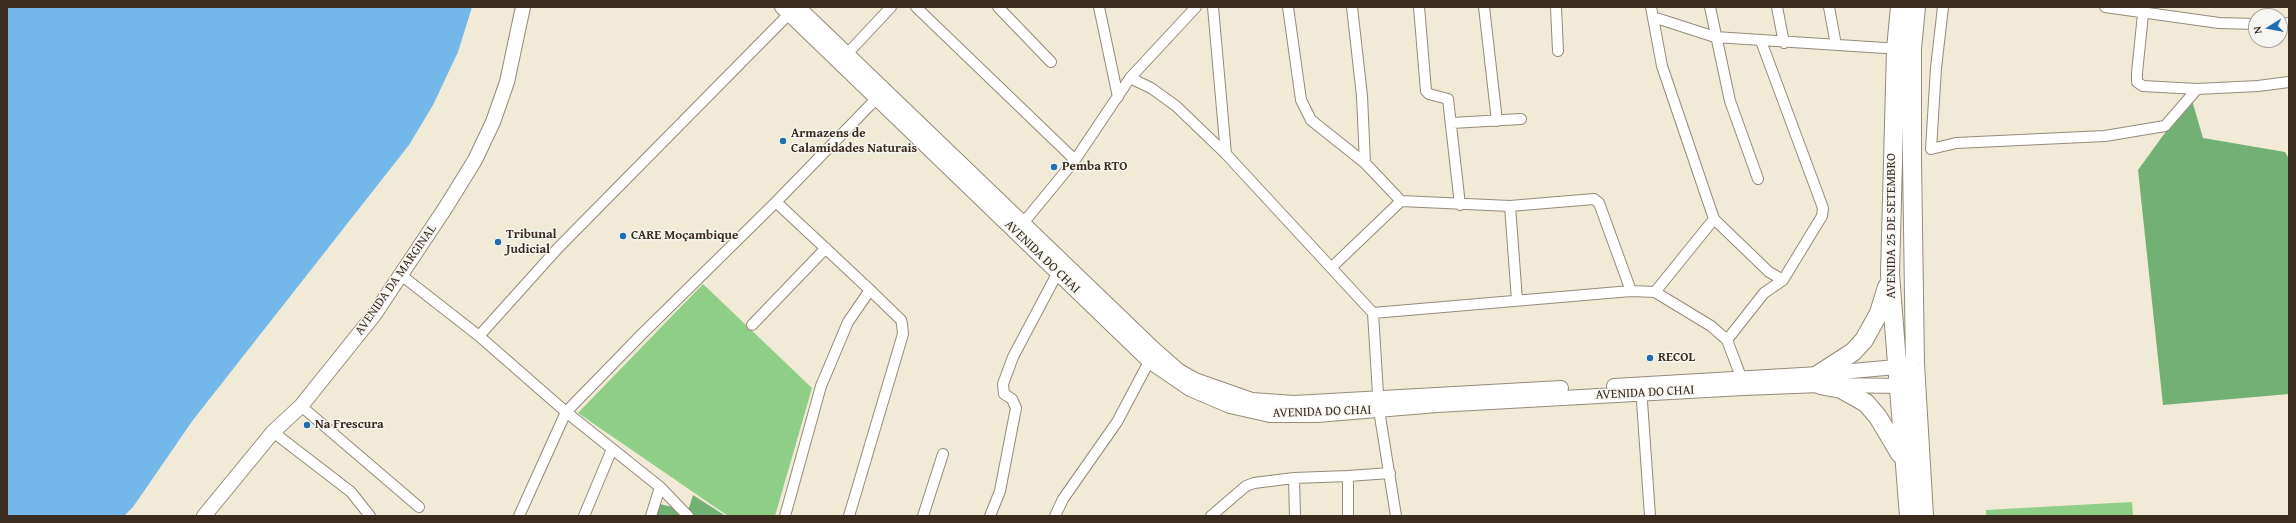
<!DOCTYPE html>
<meta charset="utf-8">
<style>
body{margin:0}
#map{position:relative;width:2296px;height:523px;overflow:hidden;background:#f0ead6;font-family:"Gentium Book Plus",serif}
canvas{display:block}
.frame{position:absolute;inset:0;border:8px solid #3b2a1e;pointer-events:none}
.north{position:absolute;left:2248px;top:8px;width:40px;height:40px;box-sizing:border-box;background:#f6f6f2;border:1px solid #aba49d;border-radius:50%;rotate:259deg;font-size:11px;font-weight:700;line-height:16px;text-align:center;color:#3b2a1e}
.north::after{content:'';display:block;margin:auto;width:14px;height:18px;background:#1f6fb2;clip-path:polygon(50% 0,100% 100%,50% 72%,0 100%)}
</style>
<div id="map">
<canvas width="2296" height="523"></canvas>
<div class="frame"></div>
<div class="north">N</div>
</div>
<script>
const context = document.querySelector('canvas').getContext('2d');
context.lineJoin = 'round';
function fill(path, color) {
  context.fillStyle = color;
  context.fill(path, 'evenodd');
}
function shape(rows) {
  const path = new Path2D();
  for (const r of rows) {
    path.moveTo(r[0], r[1]);
    for (let i = 2; i < r.length; i += 2) path.lineTo(r[i], r[i + 1]);
  }
  return path;
}
function trace(path, color, width, dash) {
  context.strokeStyle = color;
  context.lineWidth = width;
  context.lineCap = dash ? 'butt' : 'round';
  context.setLineDash(dash || []);
  context.stroke(path);
}
function write(font, color, halo, rows, align = 'center') {
  context.font = font + ' "Gentium Book Plus",serif';
  context.lineWidth = 3;
  context.setLineDash([]);
  context.textBaseline = 'middle';
  context.strokeStyle = halo;
  context.fillStyle = color;
  for (const [text, x, y, turn = 0] of rows) {
    context.save();
    context.translate(x, y);
    context.rotate((+turn || 0) * Math.PI / 180);
    context.textAlign = isNaN(turn) ? turn : align;
    if (halo) context.strokeText(text, 0, 0);
    context.fillText(text, 0, 0);
    context.restore();
  }
}
const green = shape([
 [703,284,812,388,775,516,728,516,578,413],
 [2132,502,2133,516,1986,516,1986,510]
]);
const forest = shape([
 [2191,97,2203,138,2285,152,2289,159,2289,394,2163,405,2138,170],
 [693,495,724,515,655,516,660,504,688,511]
]);
const water = shape([
 [7,7,472,7,458,52,433,105,409,145,193,420,133,507,124,516,7,516]
]);
const street = shape([
 [916,7,1075,160],
 [998,7,1051,62],
 [1099,7,1118,97],
 [1213,7,1226,154],
 [1288,7,1301,100,1311,120,1365,163,1401,201,1510,206,1594,199,1599,203,1631,291],
 [1352,7,1362,96,1365,163],
 [1419,7,1426,91,1429,94,1448,99,1460,205],
 [1484,7,1497,121],
 [1556,7,1558,51],
 [1651,7,1662,66,1714,219,1769,272,1783,280],
 [1710,7,1730,101,1758,179],
 [1777,7,1784,43],
 [1829,7,1836,45],
 [1943,7,1936,68,1931,149,1956,143,2105,136,2165,126,2197,89],
 [2105,7,2219,23,2256,24],
 [2143,14,2137,73,2137,82,2143,86,2197,89,2258,86,2289,82],
 [1653,17,1715,37,1900,49],
 [2280,24,2289,23],
 [847,54,891,7],
 [1130,78,1151,88,1176,106,1226,154,1373,313,1379,410,1396,516],
 [1452,123,1521,119],
 [776,202,870,290,901,320,902,324,903,334,849,516],
 [1510,206,1517,300],
 [1024,222,1075,160,1130,78,1196,7],
 [1332,267,1401,201],
 [401,275,479,336,566,412,660,487,688,516],
 [1655,292,1714,219],
 [1373,313,1631,291,1655,292,1711,326,1727,340,1741,377],
 [752,325,826,248],
 [479,336,559,247,789,14],
 [1727,340,1764,293,1783,280,1822,216,1823,208,1761,41],
 [1641,387,1650,516],
 [301,406,419,507],
 [273,432,351,492,370,516],
 [1348,476,1390,473],
 [1294,478,1295,516],
 [519,516,566,412,642,334,776,202,877,98],
 [584,516,612,449],
 [651,516,660,487],
 [785,516,821,386,848,322,870,290],
 [923,516,943,454],
 [990,516,1000,491,1016,408,1012,399,1004,394,1003,384,1013,357,1058,272],
 [1055,516,1063,499,1117,422,1152,356],
 [1211,516,1246,486,1254,483,1294,478,1348,476,1348,516]
]);
const secondary = shape([
 [782,7,1149,361,1190,389,1230,406,1270,415,1317,415,1437,405,1743,388,1820,385,1908,386],
 [798,7,1155,350,1179,371,1195,380,1252,400,1294,403,1561,388],
 [1614,386,1819,374,1907,366],
 [204,516,273,432,301,406,374,315,446,207,475,160,493,122,507,82,523,7]
]);
const highway = shape([
 [1900,7,1896,49,1890,274,1909,516],
 [1916,7,1912,49,1912,159,1915,364,1924,516],
 [1819,374,1853,352,1864,340,1879,313,1887,287],
 [1820,385,1841,389,1866,403,1878,417,1900,454]
]);
const markers = [
 [783,141,4,"#1f6fb2"],
 [1054,167,4,"#1f6fb2"],
 [623,236,4,"#1f6fb2"],
 [498,242,4,"#1f6fb2"],
 [1650,358,4,"#1f6fb2"],
 [307,425,4,"#1f6fb2"]
];
const poiNames = [
 ["Armazens de",791,134],
 ["Calamidades Naturais",791,149],
 ["Pemba RTO",1062,167],
 ["Tribunal",506,235],
 ["Judicial",506,250],
 ["CARE Moçambique",631,236],
 ["RECOL",1658,358],
 ["Na Frescura",315,425]
];
const streetNames = [
 ["AVENIDA 25 DE SETEMBRO",1892,226,-90],
 ["AVENIDA DO CHAI",1042,257,44],
 ["AVENIDA DA MARGINAL",396,280,-55],
 ["AVENIDA DO CHAI",1645,393,-3],
 ["AVENIDA DO CHAI",1322,412,-2]
];
fill(green, '#8ece86');
fill(forest, '#72b173');
fill(water, '#74b8ea');
trace(street, '#968a7a', 12);
trace(secondary, '#968a7a', 16);
trace(highway, '#968a7a', 20);
trace(street, '#fff', 10);
trace(secondary, '#fff', 14);
trace(highway, '#fff', 18);
for (const [x, y, r, color] of markers) {
  const dot = new Path2D();
  dot.arc(x, y, r, 0, 2 * Math.PI);
  context.fillStyle = color;
  context.fill(dot);
  trace(dot, '#f6f6f2', 1.5);
}
write('bold 13px', '#3b2a1e', '#f6f6f2', poiNames, 'left');
write('13px', '#3b2a1e', '#f6f6f2', streetNames);
</script>
